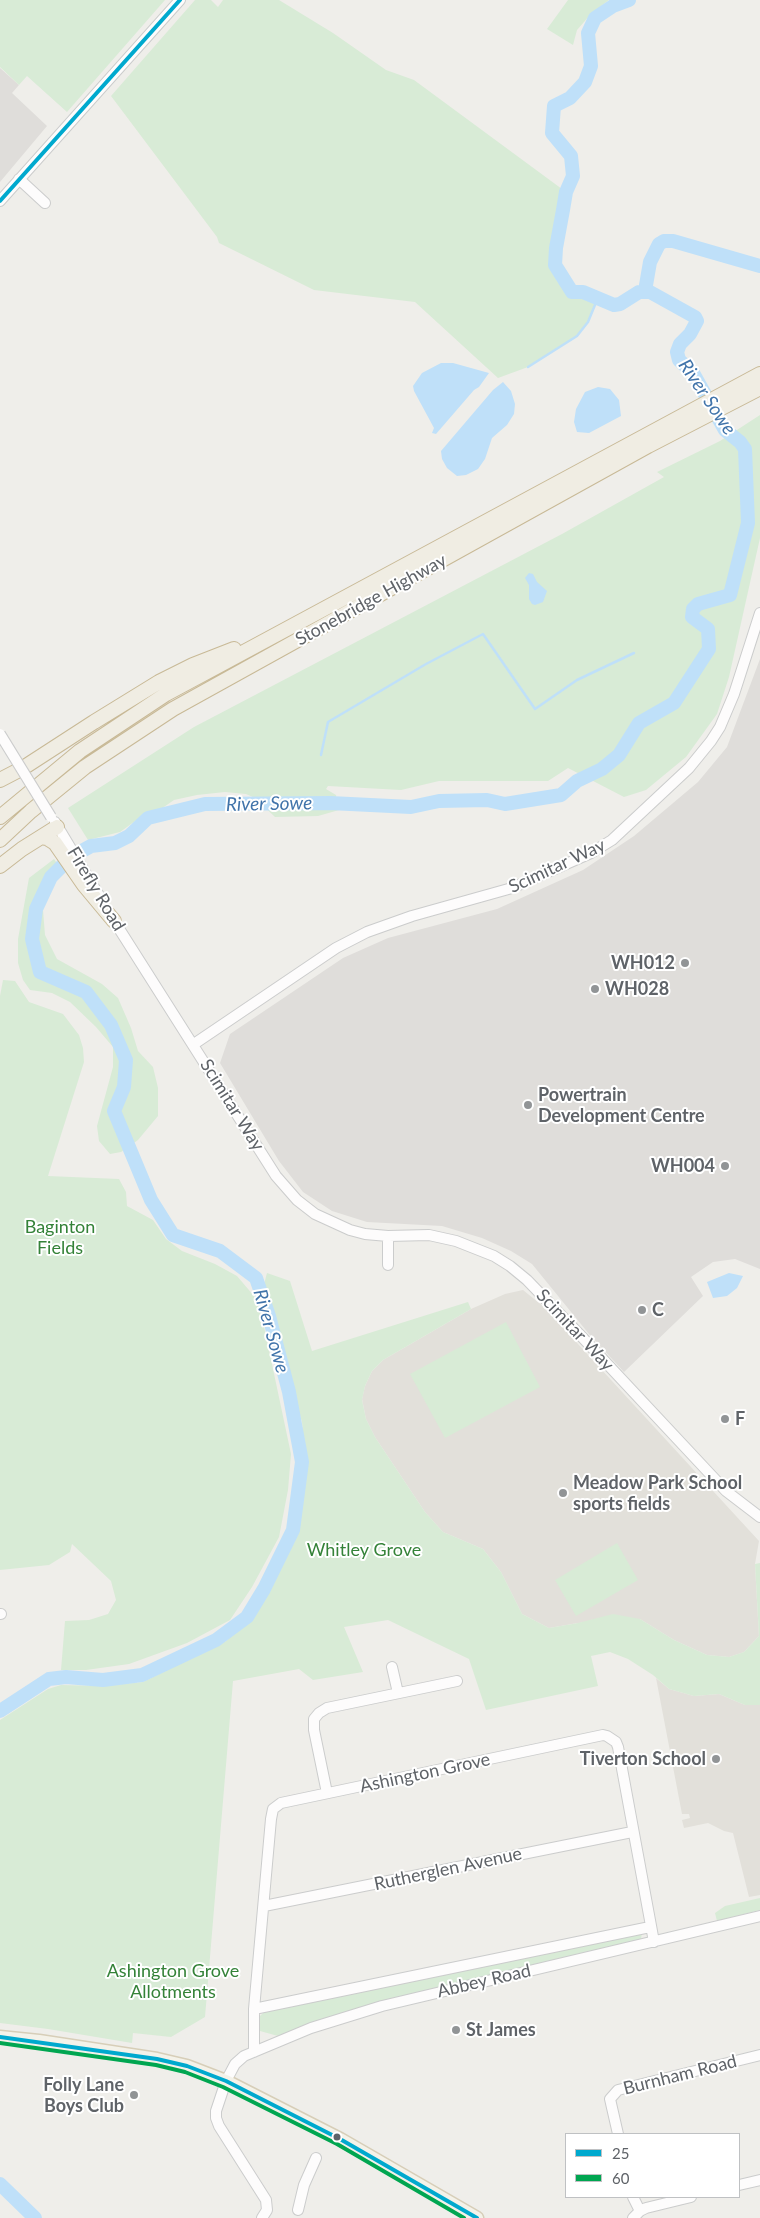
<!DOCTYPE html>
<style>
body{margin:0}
#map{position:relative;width:760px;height:2218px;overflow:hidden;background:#efeeea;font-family:Lato,sans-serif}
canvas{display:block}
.legend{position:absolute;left:565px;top:2133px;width:175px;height:65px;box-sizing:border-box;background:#fff;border:1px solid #bfc1c3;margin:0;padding:6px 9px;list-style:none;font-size:15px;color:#5f6368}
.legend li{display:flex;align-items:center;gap:10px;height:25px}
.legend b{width:25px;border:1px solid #bfc1c3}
</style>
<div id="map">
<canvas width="760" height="2218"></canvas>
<ul class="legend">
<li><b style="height:6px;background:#00a9ce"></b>25</li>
<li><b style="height:6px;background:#00a651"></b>60</li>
</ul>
</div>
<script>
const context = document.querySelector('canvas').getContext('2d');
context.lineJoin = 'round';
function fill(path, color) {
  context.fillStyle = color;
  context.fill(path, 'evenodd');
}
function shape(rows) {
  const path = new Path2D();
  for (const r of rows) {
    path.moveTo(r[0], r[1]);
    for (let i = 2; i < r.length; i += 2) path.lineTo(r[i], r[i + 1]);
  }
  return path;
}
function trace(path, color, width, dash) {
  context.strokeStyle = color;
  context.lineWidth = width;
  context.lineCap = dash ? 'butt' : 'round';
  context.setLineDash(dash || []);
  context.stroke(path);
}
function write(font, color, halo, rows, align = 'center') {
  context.font = font + ' Lato,sans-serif';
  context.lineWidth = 4;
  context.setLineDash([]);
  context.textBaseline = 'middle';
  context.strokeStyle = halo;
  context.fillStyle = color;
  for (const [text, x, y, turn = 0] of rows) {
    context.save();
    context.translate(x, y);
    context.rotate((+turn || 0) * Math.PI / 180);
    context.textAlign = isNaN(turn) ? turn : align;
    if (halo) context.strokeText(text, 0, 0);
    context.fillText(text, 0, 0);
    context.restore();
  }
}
const industrial = shape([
 [0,68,19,85,12,93,47,126,0,182],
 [760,659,760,1269,735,1259,713,1262,691,1277,703,1296,624,1372,589,1334,532,1264,511,1251,482,1238,442,1226,367,1222,332,1211,303,1192,279,1161,220,1063,230,1034,343,958,388,938,497,909,583,870,634,836,698,782,727,747]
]);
const education = shape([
 [523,1290,544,1307,759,1541,755,1564,759,1636,744,1652,729,1657,707,1655,674,1640,640,1619,578,1623,549,1628,522,1614,501,1572,483,1549,443,1532,425,1512,375,1437,366,1419,362,1399,365,1386,372,1371,383,1360,471,1309,505,1294],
 [656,1678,669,1689,694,1696,719,1694,745,1705,760,1705,760,1895,749,1897,733,1833,724,1831,708,1823,684,1828,682,1820,690,1818,689,1814,682,1814]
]);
const green = shape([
 [0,0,165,0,67,112,27,76,19,85,0,67],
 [195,0,211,0,218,7,223,0,279,0,333,33,386,70,414,80,566,192,556,248,555,265,572,291,583,292,597,300,588,322,577,336,528,367,498,378,415,302,314,290,219,243,217,237,111,96],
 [568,0,609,0,591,14,577,30,573,45,547,29],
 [760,415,760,538,729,677,717,714,686,757,646,790,624,797,568,768,548,781,439,781,401,790,328,786,326,789,336,795,339,810,318,816,275,817,255,798,246,794,225,792,197,795,174,800,161,809,145,814,120,832,88,840,68,808,194,727,562,534,664,477,657,472,720,441],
 [54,859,58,865,50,882,43,910,45,935,57,959,102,984,118,998,131,1028,138,1051,153,1067,158,1088,158,1116,138,1140,121,1152,110,1154,99,1141,97,1126,113,1067,113,1047,96,1027,70,1002,52,993,30,990,23,980,18,963,18,939,29,878],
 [3,980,15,981,29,1002,63,1014,79,1035,83,1048,84,1062,48,1176,119,1179,126,1192,127,1206,153,1220,166,1239,182,1251,215,1264,237,1276,254,1296,262,1317,291,1454,288,1490,279,1537,252,1587,230,1620,187,1643,129,1664,86,1670,61,1670,65,1621,89,1620,108,1614,116,1600,111,1581,72,1544,70,1552,49,1565,0,1570,0,996],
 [267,1273,290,1281,312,1351,468,1302,471,1309,383,1360,372,1371,365,1386,362,1400,366,1419,375,1437,425,1512,443,1532,483,1549,501,1572,522,1614,549,1628,578,1623,613,1614,640,1619,674,1640,707,1655,729,1657,744,1652,759,1636,755,1564,760,1563,760,1705,745,1705,719,1694,694,1696,669,1689,653,1675,628,1659,610,1652,591,1656,598,1686,486,1710,469,1659,388,1620,344,1627,363,1672,313,1680,299,1669,233,1681,205,2017,171,2037,133,2033,132,2043,48,2029,0,2023,0,1720,48,1689,61,1685,102,1686,143,1682,226,1641,249,1619,261,1603,295,1531,305,1463,302,1422,263,1288],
 [506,1322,540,1387,445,1438,410,1374],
 [617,1543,638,1580,576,1616,555,1580],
 [760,1898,760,1910,717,1921,715,1913,725,1906],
 [642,1933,641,1939,380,2002,278,2036,260,2031,259,2028,259,2017,265,2011]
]);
const water = shape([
 [441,363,453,363,489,373,479,387,474,390,436,434,432,433,434,428,414,391,413,386,422,373],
 [503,382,511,391,515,404,514,414,507,425,492,438,485,459,478,469,466,475,457,476,447,468,442,459,441,451,493,390],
 [598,387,610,389,619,400,621,416,589,433,577,432,574,422,576,409,585,392],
 [529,573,533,574,537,582,547,591,543,602,535,605,532,604,529,599,529,585,525,578],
 [729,1273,743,1276,737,1288,727,1296,713,1298,707,1282]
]);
const stream = shape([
 [528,367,577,336,588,322,597,300],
 [321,755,328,722,426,664,483,634,535,709,577,680,634,653]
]);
const river = shape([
 [645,291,650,262,659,244,664,241,673,241,760,266],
 [0,1711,49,1679,66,1677,103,1680,142,1675,216,1640,247,1617,264,1589,293,1530,302,1462,289,1392,269,1316,256,1278,220,1251,173,1235,151,1200,114,1111,124,1087,126,1060,111,1025,86,992,40,972,32,939,36,909,51,877,71,857,91,846,115,843,129,836,148,818,205,804,330,803,411,807,439,801,487,800,505,804,561,795,577,781,602,769,619,755,639,723,674,703,709,649,708,629,692,617,693,609,698,604,730,595,748,523,745,449,740,442,725,430,693,373,679,360,677,352,680,344,690,334,697,321,695,317,650,292,639,292,620,304,614,305,583,292,572,292,555,265,556,248,563,210,566,192,573,176,571,156,552,133,554,106,570,98,585,82,591,66,588,33,595,18,613,6,629,0],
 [0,2184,35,2218]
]);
const minor = shape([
 [19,179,45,203],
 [0,201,180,0],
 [55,822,100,897],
 [111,916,276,1176,297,1200,315,1214,350,1230,365,1234,388,1236,429,1235,456,1241,494,1256,510,1266,527,1280,582,1337,726,1491,760,1517],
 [194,1044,336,948,367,932,412,916,512,888,591,853,612,840,689,768,711,741,720,727,734,694,760,613],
 [388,1265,388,1236],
 [0,1614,1,1614],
 [392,1667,398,1693],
 [327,1793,314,1730,314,1719,319,1713,327,1708,457,1681],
 [264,1906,632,1832],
 [254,2009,650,1927],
 [254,2052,254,2009,271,1819,273,1809,281,1803,603,1735,607,1736,616,1742,618,1747,654,1942],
 [618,2134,610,2099,618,2090,760,2055],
 [739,2185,760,2180],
 [633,2197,640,2211],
 [298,2210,304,2185,316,2158],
 [262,2218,267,2210,266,2200,219,2126,216,2118,216,2111,226,2081,235,2064,244,2056,311,2028,382,2006,760,1916],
 [633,2218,640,2211,646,2208,691,2197]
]);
const major = shape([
 [0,2037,39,2041,157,2059,187,2066,226,2081,340,2139,477,2218]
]);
const highway = shape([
 [0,780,23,768,94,722,159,682,193,665,234,649],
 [0,817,80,751,166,694,760,374],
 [41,837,47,838,55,843,84,885,114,921],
 [0,840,31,811,85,767,173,709,648,446,760,388],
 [0,866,22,849,57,827]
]);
const minorBridge = shape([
 [0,734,51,817]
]);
const bus1 = shape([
 [0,201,180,0],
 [0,2037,157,2059,187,2066,226,2081,340,2139,477,2218]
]);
const bus2 = shape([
 [0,2043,156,2065,185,2072,223,2087,337,2144,464,2218]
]);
const markers = [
 [685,963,5,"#919496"],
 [595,989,5,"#919496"],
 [528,1105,5,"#919496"],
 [725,1166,5,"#919496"],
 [642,1310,5,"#919496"],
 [725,1419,5,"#919496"],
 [563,1493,5,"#919496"],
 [716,1759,5,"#919496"],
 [456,2030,5,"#919496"],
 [134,2095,5,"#919496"],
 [337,2137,4.5,"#5f6368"]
];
const streetNames = [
 ["Stonebridge Highway",371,600,-29],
 ["Scimitar Way",557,866,-25],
 ["Firefly Road",96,889,59],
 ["Scimitar Way",232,1105,58],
 ["Scimitar Way",575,1330,47],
 ["Ashington Grove",425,1773,-12],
 ["Rutherglen Avenue",448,1869,-12],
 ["Abbey Road",484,1981,-13],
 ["Burnham Road",680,2075,-14]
];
const poiNames = [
 ["WH012",675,963,"right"],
 ["WH028",605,989],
 ["Powertrain",538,1095],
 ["Development Centre",538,1116],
 ["WH004",715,1166,"right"],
 ["C",652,1310],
 ["F",735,1419],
 ["Meadow Park School",573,1483],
 ["sports fields",573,1504],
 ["Tiverton School",706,1759,"right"],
 ["St James",466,2030],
 ["Folly Lane",124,2085,"right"],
 ["Boys Club",124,2106,"right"]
];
const parkNames = [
 ["Baginton",60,1227],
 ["Fields",60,1248],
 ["Whitley Grove",364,1550],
 ["Ashington Grove",173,1971],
 ["Allotments",173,1992]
];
const waterNames = [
 ["River Sowe",707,397,56],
 ["River Sowe",269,804,-1],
 ["River Sowe",271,1331,74]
];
fill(industrial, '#dfddda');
fill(education, '#e2e0da');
fill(green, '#d8ebd6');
fill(water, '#bfe0f9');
trace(stream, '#bfe0f9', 2.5);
trace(river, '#bfe0f9', 14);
trace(minor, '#cbcccc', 12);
trace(major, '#d7ceb8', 15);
trace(highway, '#c8b996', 16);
trace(minor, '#fdfcfc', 10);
trace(major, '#f4f2e9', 12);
trace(highway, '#f0ede3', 14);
trace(minorBridge, '#cbcccc', 12, []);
trace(minorBridge, '#fdfcfc', 10);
trace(bus1, '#00a9ce', 4);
trace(bus2, '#00a651', 4);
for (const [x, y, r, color] of markers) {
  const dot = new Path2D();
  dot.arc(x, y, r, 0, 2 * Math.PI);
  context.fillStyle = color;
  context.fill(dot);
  trace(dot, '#fff', 2);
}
write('18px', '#5f6368', '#fff', streetNames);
write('bold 18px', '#5f6368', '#fff', poiNames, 'left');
write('18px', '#348238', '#fff', parkNames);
write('italic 19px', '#4174aa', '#fff', waterNames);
</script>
